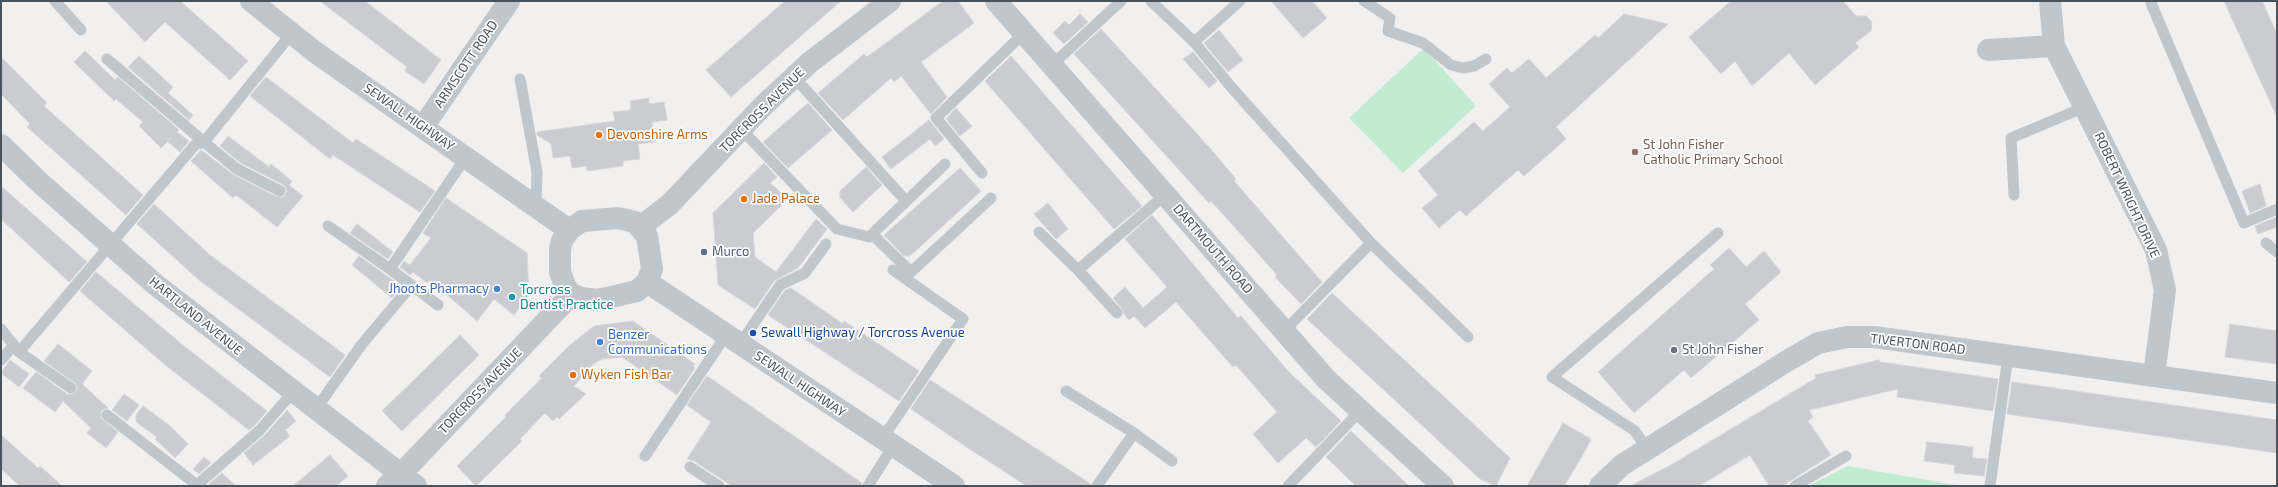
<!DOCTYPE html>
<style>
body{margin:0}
#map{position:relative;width:2278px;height:487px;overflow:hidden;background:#f2efef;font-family:"Exo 2",sans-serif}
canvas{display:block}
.frame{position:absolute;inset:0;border:2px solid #49535b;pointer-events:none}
</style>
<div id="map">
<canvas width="2278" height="487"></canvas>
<div class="frame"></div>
</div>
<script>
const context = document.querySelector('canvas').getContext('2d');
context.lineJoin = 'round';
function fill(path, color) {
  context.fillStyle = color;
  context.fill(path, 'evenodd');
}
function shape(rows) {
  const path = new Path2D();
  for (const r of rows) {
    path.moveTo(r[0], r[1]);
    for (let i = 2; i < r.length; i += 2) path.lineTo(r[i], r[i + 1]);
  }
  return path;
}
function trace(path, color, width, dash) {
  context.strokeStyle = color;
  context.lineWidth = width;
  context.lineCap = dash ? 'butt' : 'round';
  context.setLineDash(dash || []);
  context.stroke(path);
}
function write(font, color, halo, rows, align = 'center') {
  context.font = font + ' "Exo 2",sans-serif';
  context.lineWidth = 3.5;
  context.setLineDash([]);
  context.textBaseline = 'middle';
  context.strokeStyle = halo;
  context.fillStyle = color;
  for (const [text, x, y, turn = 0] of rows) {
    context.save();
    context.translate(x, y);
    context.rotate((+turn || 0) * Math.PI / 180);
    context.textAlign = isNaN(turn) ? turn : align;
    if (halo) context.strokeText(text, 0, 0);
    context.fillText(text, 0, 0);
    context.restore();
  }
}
const green = shape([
 [1424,48,1476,106,1403,173,1349,118],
 [1848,466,1956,485,1808,486]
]);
const building = shape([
 [106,1,180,1,248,61,230,80,165,22,145,42,106,1],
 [320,1,365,1,441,60,424,84,405,71,407,67,320,1],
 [785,1,841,1,731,97,706,70,785,1],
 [943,1,958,1,974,23,921,62,947,97,931,114,901,76,894,82,891,78,843,120,818,93,864,54,867,57,943,1],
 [1271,1,1312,1,1327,18,1303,38,1271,1],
 [1731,1,1843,1,1856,16,1866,16,1872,22,1871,31,1855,43,1859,47,1815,85,1789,53,1752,86,1735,61,1721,74,1689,37,1731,1],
 [2224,1,2262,1,2277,34,2277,117,2224,1],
 [1080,14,1088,22,1064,44,1053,33,1065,21,1069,25,1080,14],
 [1624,14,1668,24,1556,127,1566,139,1524,176,1518,170,1466,216,1460,210,1439,228,1422,208,1438,195,1418,171,1474,122,1483,131,1510,107,1489,84,1507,68,1512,73,1529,59,1546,78,1595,35,1598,38,1624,14],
 [1101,29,1209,147,1236,179,1234,181,1322,282,1301,304,1275,277,1277,275,1248,242,1211,201,1209,203,1074,54,1101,29],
 [1219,30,1243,60,1228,72,1204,43,1219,30],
 [85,51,115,80,118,77,179,130,177,132,189,141,180,152,168,142,173,136,161,148,139,126,143,122,116,99,114,101,74,62,85,51],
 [1193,52,1217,81,1209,88,1183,59,1193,52],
 [139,56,173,87,168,93,193,115,189,120,128,67,139,56],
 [1011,56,1142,206,1114,229,985,81,1011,56],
 [1,57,47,103,44,106,143,195,126,215,27,127,30,124,1,94,1,57],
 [266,77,353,143,356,139,435,191,420,212,333,155,330,159,250,96,266,77],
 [649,98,649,104,664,102,667,120,652,122,654,142,638,144,640,159,623,161,623,166,587,171,586,166,572,168,570,156,553,158,551,144,537,135,537,132,615,121,613,112,631,110,630,101,649,98],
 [808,103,832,130,788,168,763,142,808,103],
 [956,108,972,126,960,136,946,119,956,108],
 [929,120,944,139,935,146,930,139,891,169,882,157,929,120],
 [228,136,269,167,271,164,292,181,289,185,303,196,277,227,236,195,233,198,191,161,201,150,234,175,277,197,284,197,287,191,284,185,241,163,220,146,228,136],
 [764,163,777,177,770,183,788,199,753,233,755,257,776,272,816,219,827,229,798,268,774,281,755,309,718,285,713,213,764,163],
 [866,167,882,185,853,212,840,198,840,191,866,167],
 [960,168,981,191,910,256,904,256,884,235,960,168],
 [2260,184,2266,206,2250,213,2242,191,2260,184],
 [1,186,87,262,69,282,1,219,1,186],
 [446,198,527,253,529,295,514,315,494,299,477,321,430,280,427,283,413,272,410,275,400,267,404,261,410,265,431,238,423,233,446,198],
 [1048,203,1068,229,1056,239,1034,214,1048,203],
 [154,204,210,255,345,355,330,377,199,280,137,224,154,204],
 [1152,215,1238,318,1241,316,1288,371,1341,421,1316,447,1306,438,1278,463,1253,434,1277,412,1236,365,1233,367,1176,302,1145,328,1134,316,1129,320,1124,314,1122,309,1113,298,1125,287,1143,308,1167,287,1125,239,1152,215],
 [2277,217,2277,227,2258,234,2255,226,2277,217],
 [357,224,393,252,388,259,350,233,357,224],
 [1729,248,1746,267,1764,251,1781,272,1745,304,1759,320,1691,378,1684,370,1634,413,1598,372,1714,269,1710,265,1729,248],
 [359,256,401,286,392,298,352,265,359,256],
 [96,272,184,346,267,411,255,425,249,430,164,364,80,291,96,272],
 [791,288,843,324,844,321,919,371,899,401,768,315,785,290,791,288],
 [1332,293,1510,458,1496,486,1480,479,1307,319,1332,293],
 [633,321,695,364,693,366,695,368,677,395,622,357,602,359,593,364,574,386,586,394,559,419,557,417,553,421,545,413,520,439,522,441,476,486,457,466,506,417,505,415,542,378,539,376,569,346,594,326,633,321],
 [2230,324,2277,331,2277,364,2225,357,2230,324],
 [460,335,479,355,402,431,382,411,460,335],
 [58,344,92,371,82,384,108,408,101,411,101,418,118,432,106,448,87,433,91,428,63,401,55,412,23,388,36,372,67,394,71,395,76,392,78,388,75,383,44,361,58,344],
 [10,360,29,374,19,387,1,373,10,360],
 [1879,360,1880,362,1998,379,1993,411,1897,397,1898,389,1809,410,1813,417,1808,421,1831,455,1782,486,1769,486,1750,455,1699,486,1630,486,1671,465,1816,378,1815,375,1879,360],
 [707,376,862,483,861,486,732,486,694,461,687,459,711,422,687,405,707,376],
 [930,380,1091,484,1090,486,1027,486,968,448,911,409,930,380],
 [2012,382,2277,420,2277,453,2007,414,2012,382],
 [124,394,139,405,127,421,112,410,124,394],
 [143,406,169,425,188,444,175,458,155,439,157,437,136,422,136,415,143,406],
 [287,410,296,421,285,430,290,436,253,465,244,453,265,435,287,410],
 [1563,423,1591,439,1584,453,1564,486,1527,486,1563,423],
 [1351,431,1375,454,1409,486,1356,486,1326,457,1351,431],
 [1,435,38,468,40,466,62,486,20,486,1,469,1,435],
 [1927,442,1973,447,1972,458,1987,459,1984,476,1954,473,1955,465,1924,461,1927,442],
 [330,455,348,476,336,486,293,486,330,455],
 [204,457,211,463,199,474,193,469,204,457],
 [222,473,236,486,212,486,209,484,222,473]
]);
const service = shape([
 [55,1,81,30],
 [1151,1,1194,42],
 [1240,1,1194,42,1232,88,1371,243,1284,331],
 [1364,1,1390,18,1388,31,1423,43,1451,65,1463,68,1474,66,1486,59],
 [2151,3,2244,223,2277,209],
 [1052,65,1121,1],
 [795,78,906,201],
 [520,79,537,172,536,206],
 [741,129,837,229,869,237,945,164],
 [982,173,936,118,1024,33],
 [280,191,237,169,204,142,292,33],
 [2014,195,2011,138,2085,107],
 [328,226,390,269],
 [1039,232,1078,270,1165,195],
 [872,234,911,272,991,198],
 [1371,243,1468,337],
 [2266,243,2277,252],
 [1078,270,1117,313],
 [438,305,390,269,466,157],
 [1,329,19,352,71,388],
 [740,344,780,285,805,273,826,244],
 [19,352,195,145,204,142,107,59],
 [1,360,14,345],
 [1066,391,1134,433],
 [316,409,362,344,411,286],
 [107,415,197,485],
 [882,439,963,319,893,270],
 [1647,449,1635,431,1552,377,1718,233],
 [645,456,726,335],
 [690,467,719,486],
 [196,486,260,430,293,392],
 [868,486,893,446],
 [1097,486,1134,433,1172,461],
 [1288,486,1361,410],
 [1795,486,1846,456],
 [1990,486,2008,356]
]);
const minor = shape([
 [996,1,1326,379,1443,486],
 [2050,1,2054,46,2156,250,2165,290,2154,376],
 [1988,50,2054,46],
 [423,127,509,1],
 [1,145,38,181,156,285,416,486],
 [387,486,401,474,572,294],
 [1600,486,1622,465,1787,361,1818,343,1847,337,1874,337,2277,393]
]);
const tertiary = shape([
 [251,1,315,52,569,230],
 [618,218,635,222,647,236,652,269,647,282,637,291,598,300,581,298,572,294,566,288,560,272,560,249,562,241,569,230,582,221,618,218],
 [640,227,669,205,762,107,809,63,890,1],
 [647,282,954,486]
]);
const markers = [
 [599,135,4,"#e8710a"],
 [1635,152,4,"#8d6e63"],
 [744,199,4,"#e8710a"],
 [704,252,4,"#5c6f8a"],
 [497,289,4,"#3f7fe0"],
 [512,297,4,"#0f9aa8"],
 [753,333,4,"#1a4fb4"],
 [600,342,4,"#3f7fe0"],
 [1674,350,4,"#6b7280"],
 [573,375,4,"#e8710a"]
];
const streetNames = [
 ["ARMSCOTT ROAD",466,64,-56],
 ["TORCROSS AVENUE",762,110,-45],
 ["SEWALL HIGHWAY",409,117,35],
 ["ROBERT WRIGHT DRIVE",2127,195,65],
 ["DARTMOUTH ROAD",1213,249,49],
 ["HARTLAND AVENUE",196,316,39],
 ["TIVERTON ROAD",1918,344,7],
 ["SEWALL HIGHWAY",800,384,34],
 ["TORCROSS AVENUE",480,391,-46]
];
const foodNames = [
 ["Devonshire Arms",607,135],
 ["Jade Palace",752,199],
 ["Wyken Fish Bar",581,375]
];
const educationNames = [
 ["St John Fisher",1643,145],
 ["Catholic Primary School",1643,160]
];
const serviceNames = [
 ["Murco",712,252]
];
const shopNames = [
 ["Jhoots Pharmacy",489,289],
 ["Benzer",608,335,"left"],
 ["Communications",608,350,"left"]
];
const cultureNames = [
 ["Torcross",520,290],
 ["Dentist Practice",520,305]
];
const transitNames = [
 ["Sewall Highway / Torcross Avenue",761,333]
];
const worshipNames = [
 ["St John Fisher",1682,350]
];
fill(green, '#c1ecd1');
fill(building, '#caccd1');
trace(building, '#d4d6da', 1);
trace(service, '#bfc7cd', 11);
trace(minor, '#bfc7cd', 22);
trace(tertiary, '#bfc7cd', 22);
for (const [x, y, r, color] of markers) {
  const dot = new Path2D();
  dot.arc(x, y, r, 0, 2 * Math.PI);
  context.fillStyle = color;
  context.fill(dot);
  trace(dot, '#fff', 1.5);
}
write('13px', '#49535b', '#fff', streetNames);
write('13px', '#c56008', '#fff', foodNames, 'left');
write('13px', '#785e54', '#fff', educationNames, 'left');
write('13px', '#4e5e75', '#fff', serviceNames, 'left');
write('13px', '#366cbe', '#fff', shopNames, 'right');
write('13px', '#0d838f', '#fff', cultureNames, 'left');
write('13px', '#164399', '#fff', transitNames, 'left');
write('13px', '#5b616d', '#fff', worshipNames, 'left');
</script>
